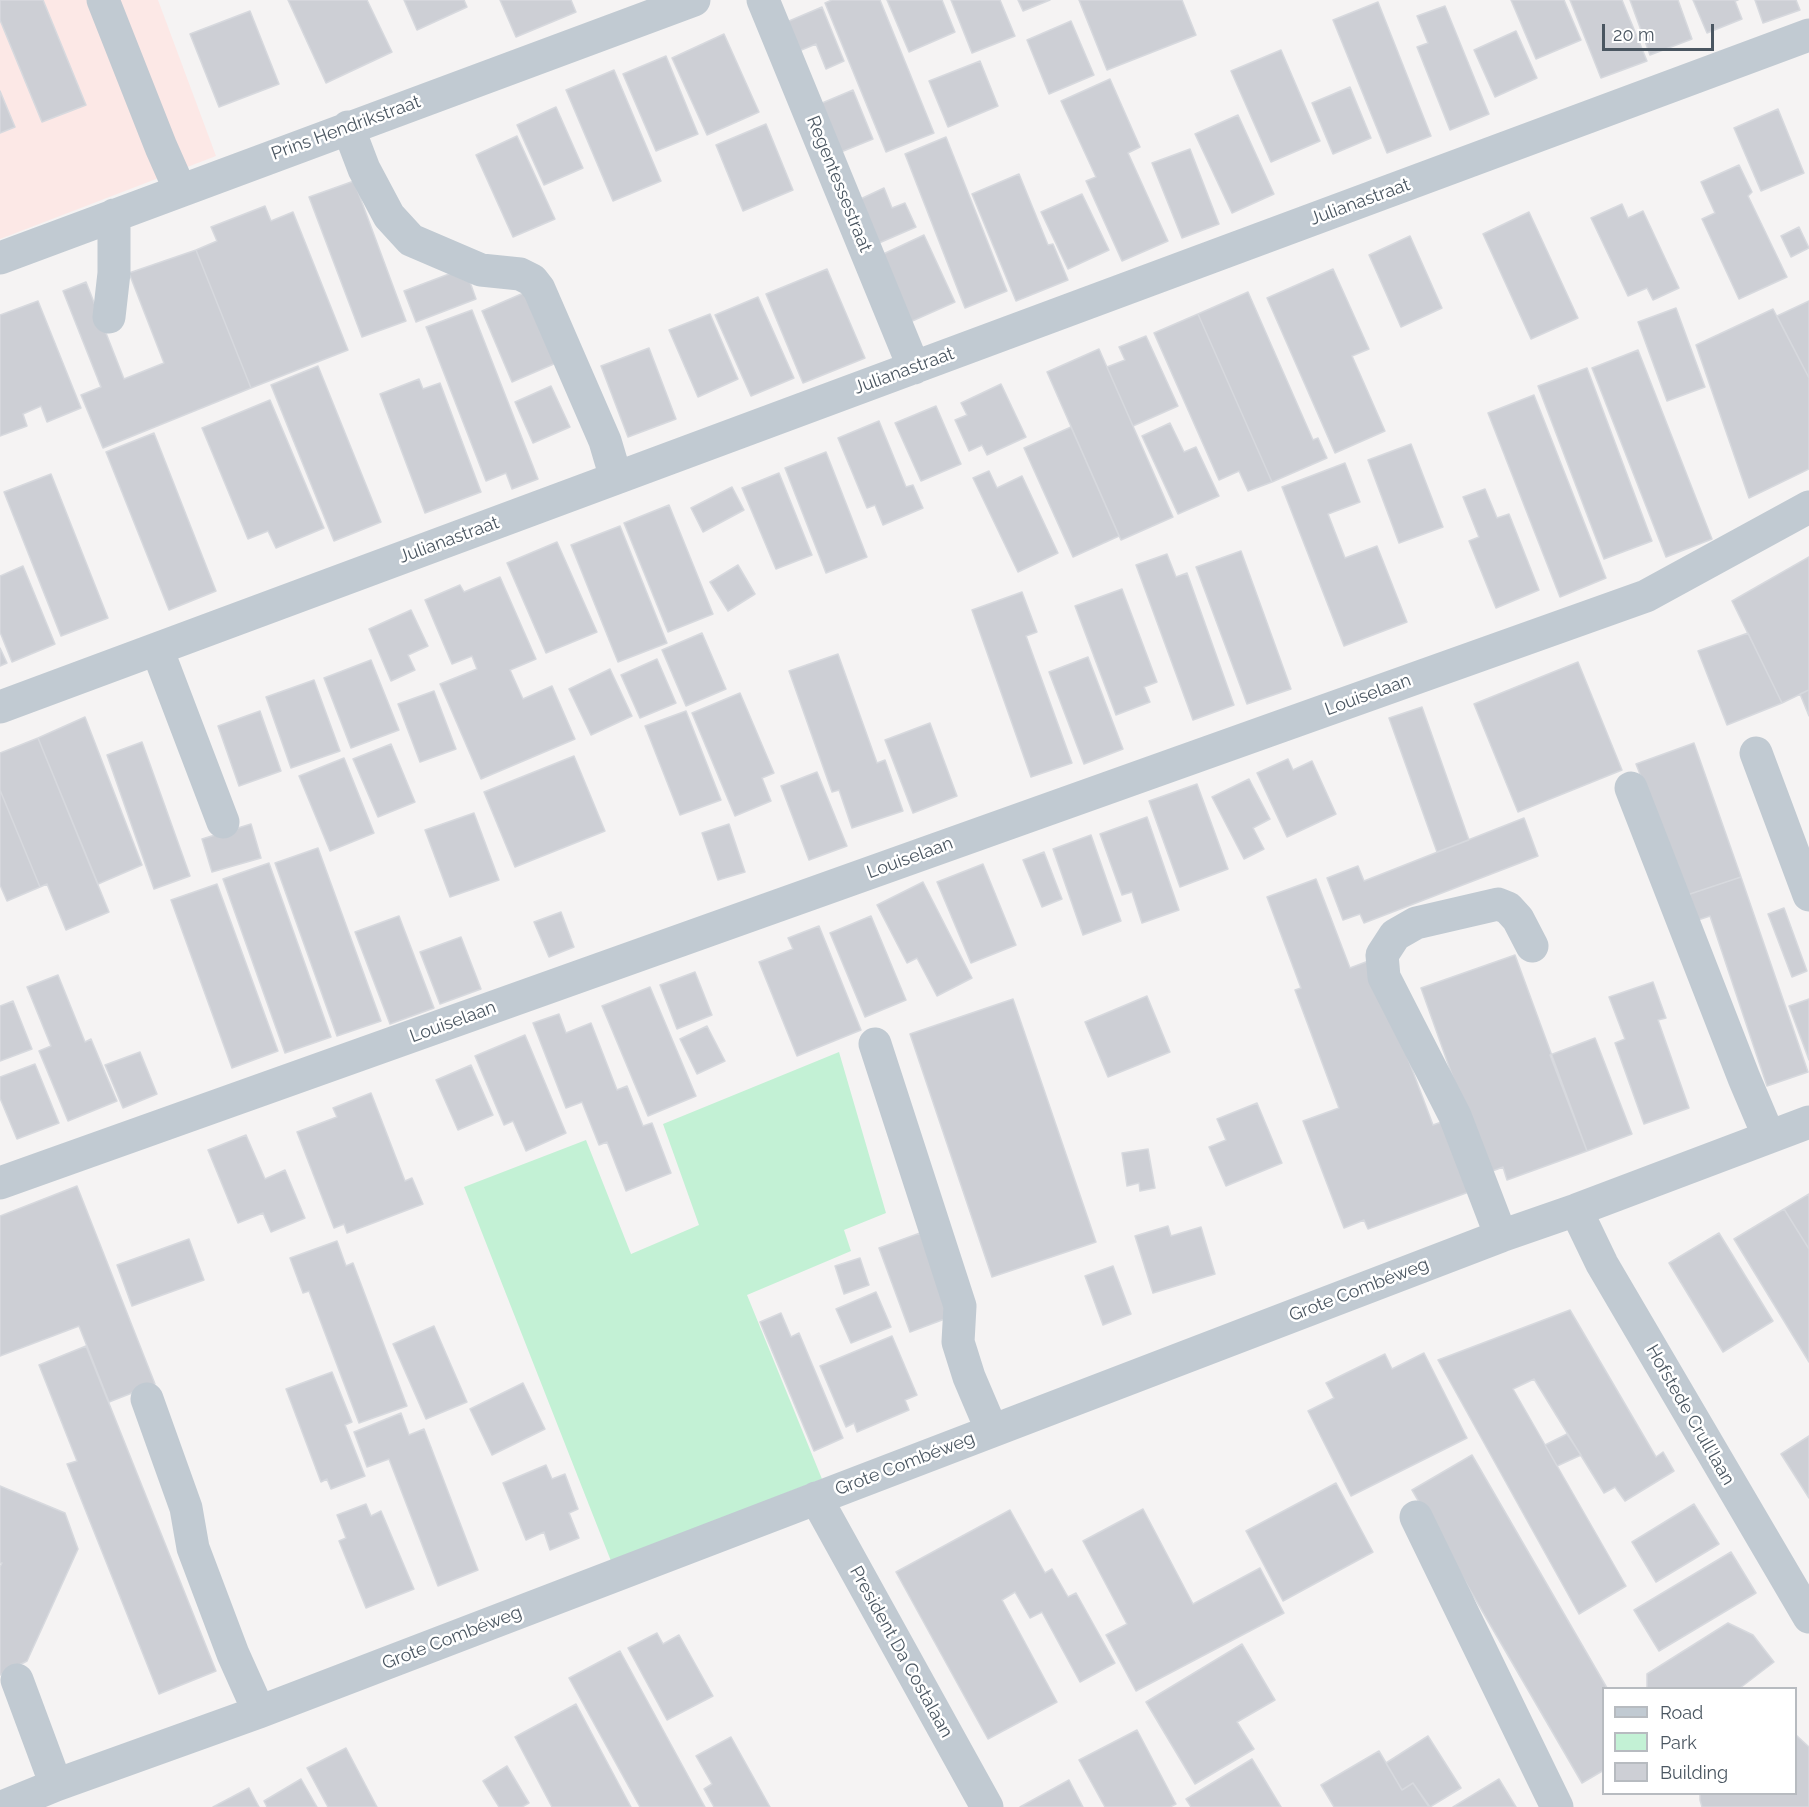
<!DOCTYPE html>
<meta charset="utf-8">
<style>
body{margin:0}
#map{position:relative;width:1809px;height:1807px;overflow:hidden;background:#f5f3f3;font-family:Raleway,sans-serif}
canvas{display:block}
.legend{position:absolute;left:1602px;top:1687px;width:195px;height:108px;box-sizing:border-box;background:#fff;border:2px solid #b7bbc0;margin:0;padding:8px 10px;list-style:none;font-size:18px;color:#4a5661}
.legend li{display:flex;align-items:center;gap:12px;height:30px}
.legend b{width:30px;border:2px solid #b7bbc0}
.scale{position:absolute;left:1602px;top:24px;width:112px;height:27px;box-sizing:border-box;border:3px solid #4a5661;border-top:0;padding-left:8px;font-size:18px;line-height:21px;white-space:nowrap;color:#4a5661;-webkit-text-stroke:4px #fff;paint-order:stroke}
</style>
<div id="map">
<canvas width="1809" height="1807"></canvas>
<ul class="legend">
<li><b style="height:8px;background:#c1cad2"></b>Road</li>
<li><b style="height:16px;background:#c3f1d5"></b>Park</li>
<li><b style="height:16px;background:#cdcfd5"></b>Building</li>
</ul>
<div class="scale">20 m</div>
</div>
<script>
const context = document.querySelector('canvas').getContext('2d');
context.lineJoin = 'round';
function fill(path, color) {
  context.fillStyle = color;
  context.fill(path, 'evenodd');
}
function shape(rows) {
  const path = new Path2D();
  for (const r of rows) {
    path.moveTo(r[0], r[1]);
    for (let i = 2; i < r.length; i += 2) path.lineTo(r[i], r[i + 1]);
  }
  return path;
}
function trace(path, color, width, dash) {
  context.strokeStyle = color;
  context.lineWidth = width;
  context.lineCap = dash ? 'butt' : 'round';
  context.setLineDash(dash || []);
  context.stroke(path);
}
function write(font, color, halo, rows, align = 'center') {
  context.font = font + ' Raleway,sans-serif';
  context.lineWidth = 5;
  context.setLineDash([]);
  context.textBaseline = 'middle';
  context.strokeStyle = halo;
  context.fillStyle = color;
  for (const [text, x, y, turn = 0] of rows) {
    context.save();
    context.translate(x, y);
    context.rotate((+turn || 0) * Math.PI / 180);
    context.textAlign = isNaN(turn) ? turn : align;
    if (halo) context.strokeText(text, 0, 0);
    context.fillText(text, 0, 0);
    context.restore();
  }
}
const medical = shape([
 [0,0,158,0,216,156,0,239]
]);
const green = shape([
 [839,1052,886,1213,844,1230,851,1251,747,1295,822,1479,611,1561,464,1187,586,1140,631,1254,699,1225,663,1124]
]);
const building = shape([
 [0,0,43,0,86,105,42,122,0,20,0,0],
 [288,0,367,0,392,52,326,83,288,0],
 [404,0,464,0,467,7,417,30,404,0],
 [500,0,571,0,576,12,516,37,500,0],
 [832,0,880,0,934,133,886,152,825,3,832,0],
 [887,0,942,0,955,32,909,52,887,0],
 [951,0,1000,0,1015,36,972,53,951,0],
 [1018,0,1050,0,1023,11,1018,0],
 [1079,0,1182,0,1196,35,1107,70,1079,0],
 [1511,0,1564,0,1581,40,1536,59,1511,0],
 [1570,0,1622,0,1647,61,1601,78,1570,0],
 [1630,0,1678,0,1692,39,1650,55,1630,0],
 [1693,0,1738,0,1735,1,1742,19,1707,33,1693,0],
 [1755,0,1796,0,1800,10,1763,23,1755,0],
 [1378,2,1431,136,1387,153,1333,20,1378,2],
 [1445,6,1489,114,1450,130,1417,47,1428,43,1417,16,1445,6],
 [822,7,844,61,826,69,816,44,794,53,782,24,822,7],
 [250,11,279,84,219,107,190,34,250,11],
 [1071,21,1094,75,1049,94,1027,40,1071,21],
 [1516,31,1537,78,1495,97,1474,50,1516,31],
 [724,34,759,112,707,135,672,58,724,34],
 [1281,50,1320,141,1271,162,1231,71,1281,50],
 [666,56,698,134,656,151,623,74,666,56],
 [980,61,998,106,948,127,929,81,980,61],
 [614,70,661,181,613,201,566,90,614,70],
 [1110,79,1140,147,1128,153,1168,241,1122,261,1086,181,1096,177,1061,101,1110,79],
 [1350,87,1371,138,1333,154,1312,103,1350,87],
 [853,90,873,139,836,154,815,106,853,90],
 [0,91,15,127,0,133,0,91],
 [556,107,583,168,544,185,517,125,556,107],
 [1778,109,1804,173,1761,191,1734,128,1778,109],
 [1238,115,1274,194,1232,213,1195,134,1238,115],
 [766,124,793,190,743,211,716,145,766,124],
 [517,136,555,219,513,237,476,155,517,136],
 [946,137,1007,291,965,308,905,154,946,137],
 [1190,149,1219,224,1182,238,1152,163,1190,149],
 [1739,165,1752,192,1748,196,1787,277,1739,299,1702,219,1715,213,1701,182,1739,165],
 [1019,174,1048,245,1053,244,1068,280,1016,301,972,194,1019,174],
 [354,181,406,321,362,337,309,197,354,181],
 [884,188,892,208,905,203,916,227,872,246,852,203,884,188],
 [1082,194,1109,250,1068,269,1041,212,1082,194],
 [1622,204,1628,218,1643,211,1679,288,1653,300,1647,288,1628,296,1591,218,1622,204],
 [265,206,271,221,293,212,348,350,251,388,196,250,217,241,211,227,265,206],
 [1529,212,1578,318,1531,339,1483,234,1529,212],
 [1799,227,1809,248,1791,257,1781,236,1799,227],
 [924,235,955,302,910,322,879,256,924,235],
 [1410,236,1442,308,1401,327,1369,255,1410,236],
 [196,250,251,388,103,448,81,395,101,387,63,291,86,282,124,379,164,363,129,273,196,250],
 [465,268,476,299,416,322,404,291,465,268],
 [827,269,865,358,803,383,766,294,827,269],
 [1333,269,1369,349,1352,356,1385,431,1335,453,1267,298,1333,269],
 [526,292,556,363,512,382,482,311,526,292],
 [1248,292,1313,440,1318,438,1327,458,1272,482,1198,314,1248,292],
 [758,297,794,378,751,396,715,315,758,297],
 [38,301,81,408,47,422,41,406,23,414,27,426,0,436,0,315,38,301],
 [1809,301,1809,378,1777,316,1809,301],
 [1676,308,1705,387,1667,401,1638,322,1676,308],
 [1773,309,1809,378,1809,469,1749,498,1696,345,1773,309],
 [472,310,538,479,512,489,506,473,486,481,426,327,472,310],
 [710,314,738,379,698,397,669,330,710,314],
 [1198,314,1272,482,1248,491,1239,471,1219,480,1154,333,1198,314],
 [1146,336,1178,406,1133,426,1107,367,1125,360,1119,347,1146,336],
 [649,348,676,419,628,437,601,366,649,348],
 [1099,349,1173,517,1121,540,1047,372,1099,349],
 [1638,350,1712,539,1666,557,1592,368,1638,350],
 [318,366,381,522,334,541,271,385,318,366],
 [1587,368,1652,541,1604,559,1538,386,1587,368],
 [419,379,423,389,440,383,481,492,425,513,380,394,419,379],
 [1001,384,1026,437,987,455,982,445,969,451,955,420,967,415,961,403,1001,384],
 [551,386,570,427,533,443,515,402,551,386],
 [1534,395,1606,578,1560,597,1488,413,1534,395],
 [270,400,324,528,276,548,268,531,248,539,202,428,270,400],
 [936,406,961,464,921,481,895,423,936,406],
 [879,421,906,487,913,485,923,508,883,525,875,505,867,508,838,438,879,421],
 [1170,423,1184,452,1196,447,1219,496,1178,514,1142,436,1170,423],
 [1071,427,1119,536,1073,557,1024,448,1071,427],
 [154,433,216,591,169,610,106,452,154,433],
 [1411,444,1443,527,1399,543,1368,460,1411,444],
 [826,452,867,557,826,573,785,468,826,452],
 [1345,463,1360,502,1328,514,1345,558,1377,546,1407,622,1344,646,1282,487,1345,463],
 [989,471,997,488,1022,476,1058,553,1018,572,973,478,989,471],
 [779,473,812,555,776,569,742,488,779,473],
 [51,474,108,618,61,636,4,492,51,474],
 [732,487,744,510,703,532,691,508,732,487],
 [1485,489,1497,518,1509,514,1539,590,1496,608,1469,541,1479,537,1463,497,1485,489],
 [669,505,713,614,668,632,624,523,669,505],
 [620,526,667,643,618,662,571,545,620,526],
 [557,542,597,632,546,653,507,563,557,542],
 [1241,551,1291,689,1247,704,1196,567,1241,551],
 [1167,554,1176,577,1187,573,1234,705,1193,720,1136,565,1167,554],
 [1809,557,1809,690,1782,703,1732,601,1809,557],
 [738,565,755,594,728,611,710,582,738,565],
 [23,566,55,644,12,662,0,632,0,576,23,566],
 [500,577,536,659,510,670,523,699,552,686,575,739,481,779,440,684,477,669,472,656,452,664,425,600,460,585,464,592,500,577],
 [1122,589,1157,682,1144,687,1150,702,1116,715,1075,606,1122,589],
 [1022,592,1037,632,1026,636,1072,763,1031,777,972,610,1022,592],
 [411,610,428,646,408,655,415,670,391,681,369,629,411,610],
 [702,633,726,689,686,706,662,650,702,633],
 [1748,633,1782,703,1727,725,1698,651,1748,633],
 [0,648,7,663,0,666,0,648],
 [838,654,877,763,885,760,903,811,852,828,839,790,832,792,789,671,838,654],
 [1088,657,1123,749,1084,764,1049,672,1088,657],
 [657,659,676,703,640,718,621,675,657,659],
 [371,660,399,730,351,748,324,678,371,660],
 [1578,662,1622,770,1518,812,1474,704,1578,662],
 [610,669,632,716,591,735,569,689,610,669],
 [314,680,340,751,291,768,266,697,314,680],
 [1809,690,1809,716,1800,694,1809,690],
 [434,691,456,749,420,762,398,704,434,691],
 [740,693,774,773,762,778,771,801,735,816,692,713,740,693],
 [1422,707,1469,840,1437,852,1389,718,1422,707],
 [260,711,281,771,239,786,218,726,260,711],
 [686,711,721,800,680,815,645,726,686,711],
 [85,717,142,865,98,884,38,738,85,717],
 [930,723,957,796,913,813,885,740,930,723],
 [38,738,109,912,66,930,47,884,40,887,0,790,0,753,38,738],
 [142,742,190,876,154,889,107,755,142,742],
 [1694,743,1741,877,1687,895,1636,764,1694,743],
 [391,744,415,802,378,817,353,759,391,744],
 [574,756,605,831,515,867,484,792,574,756],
 [344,758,374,833,330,851,299,776,344,758],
 [1288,759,1293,770,1312,761,1336,814,1287,837,1257,773,1288,759],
 [817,772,847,846,809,860,781,786,817,772],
 [1249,779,1270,819,1253,828,1264,849,1244,859,1212,797,1249,779],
 [1197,784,1228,869,1180,887,1149,801,1197,784],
 [0,790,40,887,7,901,0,885,0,790],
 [474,813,499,880,450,897,425,830,474,813],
 [1147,817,1179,910,1142,923,1132,892,1122,895,1100,834,1147,817],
 [1524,818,1538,856,1364,923,1360,914,1343,920,1327,878,1358,866,1364,881,1524,818],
 [251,824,261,858,212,872,202,839,251,824],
 [729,824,745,872,718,880,702,833,729,824],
 [1091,835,1121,921,1083,935,1053,849,1091,835],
 [318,848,381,1021,337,1036,275,863,318,848],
 [1044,852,1062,899,1042,907,1023,860,1044,852],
 [269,863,331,1037,285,1053,223,879,269,863],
 [983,864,1016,945,971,963,937,882,983,864],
 [1741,877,1808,1072,1767,1086,1710,916,1695,921,1687,895,1741,877],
 [1316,879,1350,968,1371,960,1433,1125,1450,1119,1477,1189,1368,1229,1364,1220,1344,1228,1303,1121,1339,1108,1295,990,1301,988,1267,897,1316,879],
 [923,882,972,978,937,996,917,958,907,963,877,905,923,882],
 [217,884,278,1051,232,1068,171,900,217,884],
 [1784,908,1807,971,1792,977,1768,914,1784,908],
 [561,912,574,947,549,957,534,922,561,912],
 [399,916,434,1008,390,1024,355,932,399,916],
 [871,916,906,1000,865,1017,830,933,871,916],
 [819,926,861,1030,797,1056,759,962,793,949,788,938,819,926],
 [461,937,481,989,440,1004,420,952,461,937],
 [1515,955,1587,1151,1507,1180,1503,1167,1487,1173,1421,988,1515,955],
 [695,972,712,1015,677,1029,660,985,695,972],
 [58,975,85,1042,91,1039,117,1101,68,1121,39,1051,51,1046,27,987,58,975],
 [1653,982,1666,1018,1658,1020,1689,1108,1644,1124,1615,1043,1625,1039,1609,997,1653,982],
 [650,987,696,1096,648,1116,602,1006,650,987],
 [1147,996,1170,1052,1108,1077,1085,1022,1147,996],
 [1013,999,1096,1242,992,1277,910,1034,1013,999],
 [1809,999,1809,1060,1789,1006,1809,999],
 [13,1001,32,1049,0,1061,0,1006,13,1001],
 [559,1014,566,1033,591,1023,617,1090,627,1086,643,1126,652,1123,671,1173,626,1191,607,1142,599,1145,582,1102,566,1108,533,1023,559,1014],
 [707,1026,725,1061,697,1074,680,1039,707,1026],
 [525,1035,566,1133,526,1151,513,1121,504,1125,475,1056,525,1035],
 [1595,1038,1632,1134,1587,1151,1550,1055,1595,1038],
 [140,1052,157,1094,123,1108,105,1065,140,1052],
 [35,1064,59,1123,17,1139,0,1098,0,1077,35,1064],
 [471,1065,493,1115,458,1130,436,1080,471,1065],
 [371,1093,405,1181,412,1178,423,1204,347,1233,344,1224,334,1228,297,1132,337,1117,333,1108,371,1093],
 [1257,1103,1282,1163,1226,1186,1209,1147,1226,1140,1217,1119,1257,1103],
 [246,1135,265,1179,285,1170,305,1218,271,1232,263,1213,238,1223,208,1150,246,1135],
 [1148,1149,1155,1188,1140,1191,1139,1183,1127,1186,1122,1153,1148,1149],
 [77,1186,155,1384,109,1402,79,1326,0,1356,0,1216,77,1186],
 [1809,1194,1809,1249,1784,1209,1809,1194],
 [1784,1209,1809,1249,1809,1362,1734,1239,1784,1209],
 [1168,1226,1171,1236,1201,1227,1215,1274,1153,1293,1135,1236,1168,1226],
 [920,1233,950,1317,910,1332,879,1248,920,1233],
 [1719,1233,1773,1321,1723,1352,1669,1263,1719,1233],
 [189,1239,204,1280,132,1306,117,1265,189,1239],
 [337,1241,346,1266,353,1263,407,1406,359,1423,309,1291,303,1293,290,1258,337,1241],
 [860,1258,869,1285,844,1294,835,1266,860,1258],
 [1113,1266,1131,1314,1103,1325,1085,1276,1113,1266],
 [876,1292,891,1327,851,1343,836,1309,876,1292],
 [1570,1310,1656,1457,1663,1452,1674,1471,1625,1501,1615,1487,1604,1493,1534,1379,1513,1389,1626,1586,1579,1614,1438,1360,1570,1310],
 [781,1313,791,1337,799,1333,843,1438,814,1451,760,1322,781,1313],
 [434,1326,467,1402,426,1419,393,1344,434,1326],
 [892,1336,917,1395,905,1400,909,1410,857,1432,854,1423,846,1427,820,1366,892,1336],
 [86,1346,216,1671,159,1694,67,1464,77,1461,39,1365,86,1346],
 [1424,1353,1467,1438,1351,1496,1308,1411,1334,1398,1326,1383,1385,1354,1392,1369,1424,1353],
 [332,1372,352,1422,345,1425,365,1476,331,1489,327,1479,321,1482,286,1389,332,1372],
 [523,1383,545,1429,492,1455,470,1409,523,1383],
 [401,1413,409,1435,424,1429,478,1570,438,1586,389,1459,367,1467,354,1432,401,1413],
 [1567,1434,1581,1455,1557,1466,1545,1445,1567,1434],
 [1809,1436,1809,1498,1781,1454,1809,1436],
 [1472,1455,1607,1688,1604,1688,1604,1770,1582,1783,1412,1490,1472,1455],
 [546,1465,552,1479,565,1474,578,1509,569,1513,579,1538,550,1550,544,1532,526,1540,503,1483,546,1465],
 [1336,1483,1373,1552,1283,1601,1246,1531,1336,1483],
 [0,1486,65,1513,78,1549,27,1661,0,1675,0,1567,2,1563,0,1563,0,1486],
 [366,1504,371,1516,381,1511,414,1589,366,1608,339,1541,346,1538,337,1515,366,1504],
 [1694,1504,1719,1544,1656,1582,1632,1542,1694,1504],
 [1143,1509,1193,1604,1260,1568,1284,1613,1136,1691,1106,1635,1127,1624,1083,1541,1143,1509],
 [1010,1510,1045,1573,1052,1569,1068,1597,1076,1593,1115,1663,1080,1682,1042,1612,1030,1618,1015,1592,1002,1600,1057,1702,988,1739,896,1572,1010,1510],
 [1731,1552,1756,1593,1659,1651,1634,1610,1731,1552],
 [1728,1623,1753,1635,1774,1662,1740,1688,1647,1688,1647,1674,1728,1623],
 [657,1633,663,1644,679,1635,713,1696,667,1720,628,1648,657,1633],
 [1242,1644,1275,1700,1237,1722,1254,1749,1195,1784,1146,1702,1242,1644],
 [620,1651,705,1807,640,1807,569,1678,620,1651],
 [576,1704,631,1807,552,1807,515,1737,576,1704],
 [1137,1730,1176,1804,1170,1807,1105,1807,1079,1760,1137,1730],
 [1796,1735,1809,1747,1809,1807,1702,1807,1700,1800,1700,1794,1796,1794,1796,1735],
 [1428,1736,1461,1788,1430,1807,1413,1783,1402,1790,1386,1763,1428,1736],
 [731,1737,770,1807,714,1807,704,1789,712,1784,696,1756,731,1737],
 [346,1748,377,1807,328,1807,307,1768,346,1748],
 [1379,1751,1402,1790,1413,1783,1429,1807,1334,1807,1321,1785,1379,1751],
 [1252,1759,1281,1807,1191,1807,1186,1799,1252,1759],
 [507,1766,529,1803,522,1807,499,1807,483,1781,507,1766],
 [301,1779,317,1807,267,1807,264,1801,301,1779],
 [1499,1779,1516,1807,1453,1807,1499,1779],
 [1069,1780,1083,1807,1020,1807,1069,1780],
 [249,1788,259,1807,213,1807,249,1788]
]);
const minor = shape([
 [103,0,161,147,180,190],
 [763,0,914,368],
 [348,127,364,169,389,216,411,240,481,270,520,274,532,280,539,289,605,441,616,478],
 [0,258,694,0],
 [109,317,114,273,114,215],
 [157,649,223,822],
 [0,707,1809,35],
 [1756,753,1809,895],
 [1631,788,1744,1078,1769,1137],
 [875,1044,960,1306,958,1342,969,1377,992,1431],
 [0,1183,1646,596,1809,507],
 [1576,1210,1602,1264,1809,1617],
 [1501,1236,1455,1116,1384,977,1382,955,1395,935,1416,923,1498,904,1508,908,1518,919,1532,946],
 [147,1399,186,1508,193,1548,233,1654,259,1712],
 [816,1498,987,1807],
 [1416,1517,1557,1807],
 [17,1680,56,1785],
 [2,1807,56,1785,259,1712,1501,1236,1576,1210,1809,1122]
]);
const streetNames = [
 ["Prins Hendrikstraat",346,128,-20],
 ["Regentessestraat",839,184,68],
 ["Julianastraat",1360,202,-20],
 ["Julianastraat",904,371,-20],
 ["Julianastraat",449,540,-20],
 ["Louiselaan",1368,695,-20],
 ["Louiselaan",910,858,-20],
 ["Louiselaan",453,1022,-20],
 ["Grote Combéweg",1359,1290,-21],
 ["Hofstede Crull'laan",1690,1415,60],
 ["Grote Combéweg",905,1464,-21],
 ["Grote Combéweg",452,1638,-21],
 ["President Da Costalaan",901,1652,61]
];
fill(medical, '#fce8e6');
fill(green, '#c3f1d5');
fill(building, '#cdcfd5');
trace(building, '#d7d9de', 1.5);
trace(minor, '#c1cad2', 33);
write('18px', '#4a5661', '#fff', streetNames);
</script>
